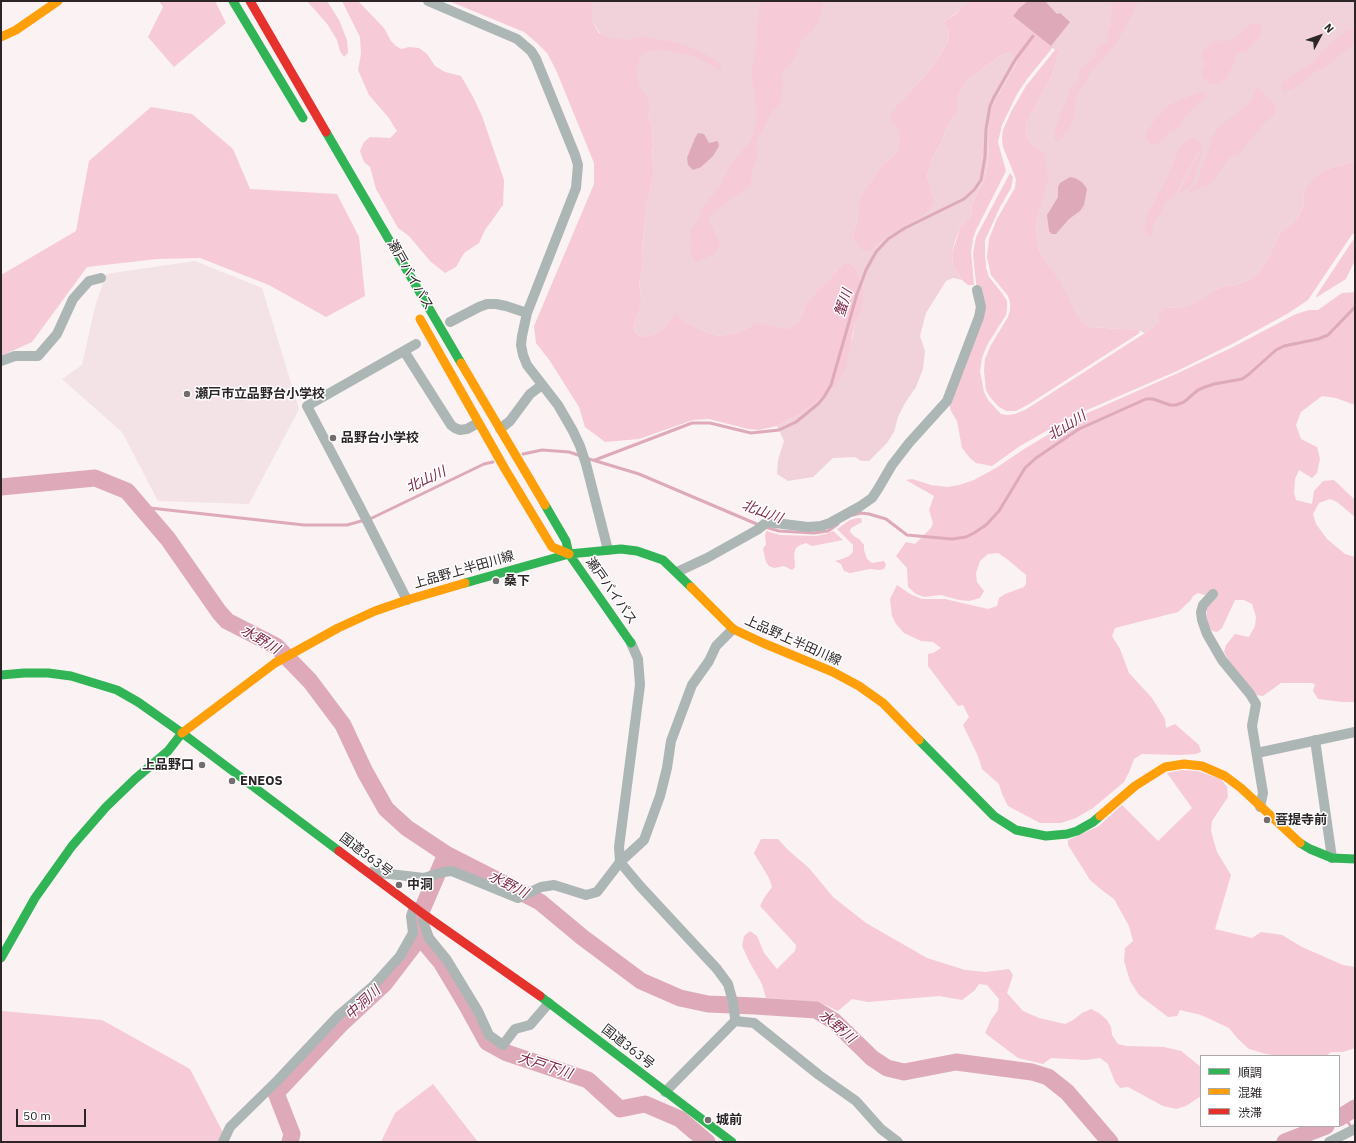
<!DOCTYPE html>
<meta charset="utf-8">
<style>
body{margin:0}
#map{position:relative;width:1356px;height:1143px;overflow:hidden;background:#faf2f3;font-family:"IBM Plex Sans","Noto Sans JP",sans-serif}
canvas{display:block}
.frame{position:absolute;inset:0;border:2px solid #2c2628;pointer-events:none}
.legend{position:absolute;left:1200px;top:1055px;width:140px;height:72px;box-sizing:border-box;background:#fff;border:1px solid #aba8a9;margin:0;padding:5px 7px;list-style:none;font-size:12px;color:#2c2628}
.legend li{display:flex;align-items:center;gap:8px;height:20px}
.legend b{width:20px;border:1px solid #aba8a9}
.north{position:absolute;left:1300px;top:16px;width:40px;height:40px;-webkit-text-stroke:3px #fff;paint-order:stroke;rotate:49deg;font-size:11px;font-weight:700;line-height:16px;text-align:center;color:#2c2628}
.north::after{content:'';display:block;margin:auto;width:14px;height:18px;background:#2c2628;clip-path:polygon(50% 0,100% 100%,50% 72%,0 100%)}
.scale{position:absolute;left:16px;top:1109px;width:70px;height:18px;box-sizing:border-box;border:2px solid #2c2628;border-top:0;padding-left:5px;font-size:12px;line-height:14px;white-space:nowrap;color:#2c2628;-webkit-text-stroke:3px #fff;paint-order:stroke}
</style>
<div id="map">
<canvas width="1356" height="1143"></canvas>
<div class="frame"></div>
<ul class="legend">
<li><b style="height:5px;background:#30b455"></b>順調</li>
<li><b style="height:5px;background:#ff9f0a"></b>混雑</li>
<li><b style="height:5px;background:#e5322d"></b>渋滞</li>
</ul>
<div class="north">N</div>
<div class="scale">50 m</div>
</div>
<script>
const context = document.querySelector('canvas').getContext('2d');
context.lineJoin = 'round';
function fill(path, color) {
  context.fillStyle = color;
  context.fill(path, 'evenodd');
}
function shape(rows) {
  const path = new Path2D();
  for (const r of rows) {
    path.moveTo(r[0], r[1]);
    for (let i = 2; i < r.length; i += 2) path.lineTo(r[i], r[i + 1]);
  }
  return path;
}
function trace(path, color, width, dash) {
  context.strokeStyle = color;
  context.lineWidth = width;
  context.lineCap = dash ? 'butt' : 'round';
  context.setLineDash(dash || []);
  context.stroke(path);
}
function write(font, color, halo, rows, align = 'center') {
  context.font = font + ' "IBM Plex Sans","Noto Sans JP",sans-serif';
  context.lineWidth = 3;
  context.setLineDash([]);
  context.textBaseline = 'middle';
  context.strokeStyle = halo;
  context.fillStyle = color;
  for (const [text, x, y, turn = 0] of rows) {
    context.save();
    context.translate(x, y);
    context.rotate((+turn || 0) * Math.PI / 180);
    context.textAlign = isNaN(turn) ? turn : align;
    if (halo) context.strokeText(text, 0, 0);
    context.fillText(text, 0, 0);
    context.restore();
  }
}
const built = shape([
 [195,261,262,288,299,409,249,504,158,501,122,432,62,379,82,365,95,307,106,274]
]);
const green = shape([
 [592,1,971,1,964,8,946,20,944,23,949,31,948,41,934,65,899,104,898,129,900,139,896,153,880,167,861,195,858,206,858,217,853,235,870,252,886,237,935,201,927,176,933,157,941,143,949,123,958,112,958,96,967,80,1000,56,1010,52,1017,63,999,94,989,143,988,166,984,180,976,196,972,206,971,215,960,228,955,241,952,254,953,266,962,280,953,278,946,281,926,313,920,336,925,351,923,369,916,387,905,403,898,417,894,432,887,443,869,461,861,461,855,457,833,458,813,477,788,481,777,474,778,460,784,441,777,426,805,411,834,387,853,336,855,322,860,316,864,291,857,270,852,264,843,263,827,282,817,290,807,303,798,323,792,327,787,329,751,326,738,333,719,336,706,332,696,327,687,323,675,314,666,326,654,334,642,337,636,333,633,327,642,304,639,283,643,263,642,249,647,202,654,173,652,154,653,145,652,128,648,116,650,108,592,21],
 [1028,1,1355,1,1355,161,1324,170,1303,193,1304,205,1297,219,1280,233,1270,255,1260,271,1252,278,1237,285,1226,286,1215,290,1199,302,1183,307,1164,308,1159,313,1159,322,1145,333,1138,330,1089,327,1081,320,1075,311,1052,271,1045,260,1040,252,1037,238,1036,222,1041,203,1039,149,1030,142,1026,133,1027,122,1052,75,1060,50,1055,50,1013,16]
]);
const forest = shape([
 [159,1,215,1,226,23,174,67,148,37,163,7],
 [307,1,327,1,339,20,347,40,348,53,344,57,340,51,337,40,328,25],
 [342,1,358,1,384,28,391,41,396,46,401,49,409,47,419,48,427,54,435,66,445,72,461,76,473,97,482,116,504,180,503,205,485,230,479,243,464,253,456,267,445,273,430,261,409,236,398,228,376,189,370,167,364,162,360,151,364,142,370,137,390,138,397,131,388,117,369,95,358,70,361,54,360,37],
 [449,1,592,1,592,21,599,33,609,38,627,40,643,36,678,43,695,49,711,57,722,65,720,71,710,64,694,56,660,49,646,52,640,58,636,68,639,86,646,95,650,108,648,116,652,128,653,145,652,154,654,173,647,202,642,248,643,263,639,283,642,304,633,327,636,333,642,337,654,334,666,326,675,313,687,323,696,327,706,332,719,336,738,333,751,326,757,323,787,329,798,323,807,303,817,290,827,282,843,263,852,264,857,270,864,291,863,301,860,316,855,322,846,367,834,387,805,411,777,426,759,430,748,429,709,419,693,420,639,439,605,442,585,427,579,407,550,361,536,343,534,326,594,184,594,163,556,70,547,53,537,43,524,32],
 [759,1,824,1,819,19,812,31,801,40,793,60,783,70,782,74,783,88,780,102,770,115,756,142,757,159,753,166,750,187,732,198,708,217,720,246,713,255,696,262,690,253,692,246,690,231,698,220,702,208,720,187,731,164,751,141,756,125,757,110,751,73,756,51,760,4],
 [971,1,1028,1,1019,8,1013,16,1053,47,1027,79,1017,94,1002,125,998,142,1006,171,976,230,973,239,971,252,974,285,968,285,962,280,953,266,952,254,960,228,971,215,972,206,976,196,984,180,988,166,990,120,993,107,999,94,1017,63,1010,52,1000,56,967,80,958,96,958,112,949,123,941,143,933,157,927,176,935,201,928,211,921,217,902,227,886,237,870,252,860,249,853,235,858,217,858,206,861,195,880,167,896,153,900,139,898,129,889,116,899,104,934,65,948,41,949,31,944,23,946,20,956,14],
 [1111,1,1139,1,1117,42,1092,71,1088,77,1085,84,1079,90,1074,103,1074,116,1070,126,1064,134,1061,140,1057,142,1054,137,1056,126,1071,89,1079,80,1079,72,1095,57,1097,49,1102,44,1107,42,1109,28,1112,25,1110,16,1113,11],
 [1252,23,1258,23,1262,26,1259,36,1249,48,1244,52,1238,52,1227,78,1217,84,1210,84,1206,81,1201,72,1205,64,1203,59,1201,58,1202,52,1216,40,1224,42,1236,38],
 [1348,29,1355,29,1355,43,1325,67,1316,71,1295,88,1284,92,1281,88,1281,85,1286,79,1290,78,1299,70,1313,63,1328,46],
 [1055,50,1060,50,1052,75,1027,122,1026,133,1030,142,1039,149,1045,156,1048,180,1036,222,1037,238,1040,252,1045,260,1061,284,1075,311,1081,320,1089,327,1138,330,1140,332,1138,334,1029,404,1016,411,1006,411,998,406,990,397,986,390,984,371,985,359,991,345,1008,317,1010,310,1010,302,1008,296,991,275,987,257,989,239,997,219,1012,193,1015,188,1016,179,1003,147,1002,139,1003,130,1011,112,1026,86],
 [1259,88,1275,105,1275,114,1264,123,1238,155,1232,156,1227,160,1213,181,1208,185,1201,186,1191,193,1189,191,1197,183,1214,134,1218,128,1247,105,1252,100,1255,90],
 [1202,92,1205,93,1206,97,1202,101,1192,109,1185,117,1180,126,1174,131,1167,133,1160,143,1151,144,1145,138,1146,133,1155,120,1165,108,1177,101],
 [151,107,192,114,233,149,250,189,337,194,359,237,365,296,326,317,269,285,200,258,157,259,87,267,32,342,1,356,1,275,76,231,89,161],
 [1192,138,1198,140,1202,145,1173,197,1166,201,1163,207,1162,212,1155,220,1151,236,1145,231,1146,218,1167,179,1171,168,1174,164,1176,154,1184,143],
 [1202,149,1203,150,1193,183,1178,195],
 [1355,161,1355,236,1353,233,1308,300,1287,314,1232,344,1177,371,1071,417,1020,446,992,466,976,463,970,458,962,448,957,421,951,411,949,403,982,318,976,283,973,254,976,237,1010,173,1013,177,1011,188,1000,207,985,240,985,255,986,268,989,277,1002,293,1007,301,1007,308,1006,315,987,345,982,358,980,371,984,392,988,400,1001,414,1007,415,1015,414,1025,410,1145,333,1159,322,1159,313,1164,308,1183,307,1198,302,1215,290,1226,286,1237,285,1252,278,1260,271,1270,255,1280,233,1297,219,1304,205,1303,193,1312,180,1324,170],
 [1355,237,1355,260,1346,279,1317,297,1316,296],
 [1355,292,1355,405,1336,398,1322,396,1301,412,1296,425,1301,439,1317,447,1320,459,1317,473,1312,478,1299,470,1295,479,1294,493,1296,500,1312,504,1314,491,1323,481,1334,480,1355,500,1355,517,1337,502,1330,499,1319,503,1313,514,1316,524,1327,539,1345,554,1355,557,1355,702,1342,702,1318,699,1313,691,1315,684,1311,683,1281,683,1263,696,1256,695,1232,666,1224,652,1226,645,1235,634,1249,637,1255,626,1256,617,1252,604,1244,600,1235,600,1222,628,1217,632,1212,631,1207,622,1207,606,1212,592,1204,595,1198,593,1193,596,1191,600,1178,612,1115,628,1112,636,1120,649,1129,673,1152,698,1165,719,1166,728,1175,724,1199,745,1201,752,1196,754,1180,755,1142,754,1134,759,1130,770,1124,782,1093,808,1076,818,1061,823,1040,823,1008,806,1002,794,999,784,982,769,978,756,963,725,969,717,963,705,958,706,928,666,928,654,933,653,941,648,933,642,921,641,904,633,896,624,892,616,890,599,897,585,910,594,922,599,945,599,988,609,997,606,999,598,1005,594,1024,587,1026,584,1026,575,1007,559,998,553,988,554,980,561,976,573,977,582,984,591,980,598,969,601,959,600,941,595,924,597,916,594,908,587,907,568,896,556,906,542,915,544,931,528,933,523,929,510,934,496,906,480,912,479,931,485,947,487,959,485,974,480,996,468,1021,451,1074,419,1178,373,1231,348,1296,314,1309,310,1318,310,1342,293],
 [857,518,861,518,862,522,851,528,850,532,855,537,859,539,864,545,864,550,867,559,872,563,884,561,886,565,884,569,880,570,870,569,850,573,844,571,841,564,835,561,842,559,849,556,853,552,853,545,837,529,850,520],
 [766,531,780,535,816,536,826,534,833,531,843,540,812,546,806,543,800,545,796,548,794,554,795,567,792,570,784,566,774,568,769,566,766,562,763,549,766,544,765,536],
 [1182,770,1197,771,1221,779,1227,787,1228,797,1212,821,1211,830,1214,842,1217,852,1231,875,1215,929,1252,938,1261,932,1282,935,1302,947,1343,965,1355,967,1355,1048,1343,1052,1331,1052,1326,1056,1282,1056,1266,1054,1249,1049,1238,1039,1229,1028,1201,1015,1180,1010,1177,1016,1168,1017,1139,995,1130,981,1124,961,1125,948,1133,941,1129,926,1114,899,1103,891,1090,880,1068,845,1068,840,1099,826,1122,805,1158,841,1192,808,1167,773],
 [761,839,778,839,788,850,809,868,833,897,866,923,927,958,965,970,985,972,1009,969,1013,975,1007,993,1023,1011,1039,1018,1065,1024,1073,1020,1082,1013,1091,1009,1099,1013,1107,1020,1111,1027,1112,1035,1118,1044,1127,1046,1164,1047,1181,1051,1201,1067,1201,1096,1186,1106,1176,1109,1163,1106,1128,1087,1120,1088,1115,1082,1108,1064,1100,1058,1086,1060,1051,1058,1043,1064,1018,1058,985,1033,991,1020,998,1010,999,999,987,985,979,984,975,990,962,1000,939,996,868,1002,852,999,838,1011,819,1002,766,998,762,984,750,963,742,946,744,936,750,931,757,936,764,953,777,969,795,951,796,945,760,906,764,898,772,887,769,878,754,853],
 [2,1011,102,1020,190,1069,228,1142,1,1142,1,1012],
 [433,1084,478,1142,381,1142,395,1113]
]);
const water = shape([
 [1028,1,1045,1,1057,14,1060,13,1070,22,1051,46,1013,16,1019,8],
 [698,133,704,134,709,143,718,141,719,146,713,156,701,167,693,170,688,165,687,158,695,138],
 [1070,177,1075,178,1082,182,1087,189,1084,205,1080,211,1069,219,1056,234,1052,234,1049,231,1047,215,1058,197,1058,187,1060,183]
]);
const stream = shape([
 [523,454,542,450,569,452,581,456],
 [586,458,639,474,759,525],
 [595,460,692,423,710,423,751,433,779,430,796,422,818,404,824,397,831,385,857,294,866,270,876,252,888,239,905,228,964,199,974,190,981,180,985,157,986,129,990,106,994,97,1015,60,1033,36],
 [141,507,304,525,347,525,372,518,484,464,493,462],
 [853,515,861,513,869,514,886,519,907,535,952,539,966,537,974,533,986,525,999,511,1025,468,1036,458,1079,429,1146,399,1153,399,1170,405,1176,405,1184,402,1198,390,1205,387,1214,384,1242,379,1248,375,1276,350,1284,346,1318,339,1328,335,1355,307],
 [765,527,779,531,814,533,828,531,838,524],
 [1343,1115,1352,1128]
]);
const river = shape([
 [1,487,95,478,127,491,168,539,219,612,227,621,276,646,310,681,343,725,365,772,386,809,407,828,446,854,540,902,582,937,641,981,680,998,708,1004,755,1006,816,1010,834,1021,872,1058,887,1068,904,1072,956,1062,1032,1072,1048,1077,1067,1092,1110,1142],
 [420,937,441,962,466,1004,487,1042,507,1053,588,1080,620,1109,645,1104,680,1119,707,1142],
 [1339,1118,1355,1108],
 [290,1142,292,1134,276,1093,342,1023,384,984,420,937,418,919,446,854],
 [1285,1142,1326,1126]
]);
const street = shape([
 [428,1,517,39,531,51,536,59,575,155,578,165,576,188,527,313,522,336,521,345,523,355,527,365,558,405,573,431,580,446,586,464,608,550],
 [450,322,479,307,487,304,496,304,506,306,527,313],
 [404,351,451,425,455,428,460,430,467,429,478,423],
 [1,361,15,356,38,356,57,334,73,299,89,281,101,278],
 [500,429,510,421,530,394,542,385],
 [677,572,707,558,757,530,767,522,808,527,821,526,830,523,859,507,872,498,878,489,892,465,909,443,947,401,979,317,981,307,977,290],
 [1213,594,1203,605,1201,612,1202,620,1207,634,1222,660,1250,694,1256,704,1252,726,1263,793,1260,807],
 [407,600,360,507,307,406,416,344],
 [631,643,638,659,640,685,619,847,620,862,640,886,717,969,728,984,733,1002,735,1018,735,1021,665,1092],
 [1315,740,1332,858],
 [1257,753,1355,732],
 [372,872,424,878,443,872,452,871,518,898,541,887,554,885,586,895,597,892,620,862,644,840,660,796,667,768,671,741,692,685,709,661,716,646,733,629],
 [426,916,423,921,429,938,447,960,478,1011,489,1035,503,1045,515,1029,530,1025,549,1003],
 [735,1021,754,1023,819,1075,856,1101,881,1129,898,1142],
 [223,1142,230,1127,278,1080,339,1015,373,986,400,956,413,933,411,916,414,907],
 [1329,1142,1355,1129]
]);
const fast = shape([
 [233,1,303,118],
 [326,132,461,363],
 [545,505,566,541,569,554,631,643],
 [465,583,569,554,621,549,637,551,663,560,691,587],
 [1,675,24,673,48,673,71,676,117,690,138,702,182,733,339,851],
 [919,740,994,816,1016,830,1046,836,1067,834,1077,831,1093,822,1100,816],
 [1300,843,1310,849,1332,858,1355,859],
 [1,958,35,898,72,846,106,807,135,779,168,751,182,733],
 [540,996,732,1142]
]);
const slow = shape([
 [1,37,16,30,58,1],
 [420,319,505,469,552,547,569,554],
 [461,363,545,505],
 [691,587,733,629,763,643,833,672,859,686,883,703,919,740],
 [182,733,275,663,338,628,375,611,407,600,465,583],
 [1100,816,1135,786,1165,767,1184,764,1202,766,1225,776,1241,788,1300,843]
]);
const jam = shape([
 [250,1,326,132],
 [339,851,426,916,540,996]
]);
const markers = [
 [187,394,4,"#746d6f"],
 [333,438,4,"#746d6f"],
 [496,581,4,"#746d6f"],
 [202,765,4,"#746d6f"],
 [232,781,4,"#746d6f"],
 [1267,820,4,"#746d6f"],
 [399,885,4,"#746d6f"],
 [708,1120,4,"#746d6f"]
];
const streetNames = [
 ["瀬戸バイパス",410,275,60],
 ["上品野上半田川線",464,570,-16],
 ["瀬戸バイパス",611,591,55],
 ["上品野上半田川線",793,641,24],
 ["国道363号",366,855,37],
 ["国道363号",628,1047,38]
];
const poiNames = [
 ["瀬戸市立品野台小学校",195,394],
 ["品野台小学校",341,438],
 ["桑下",504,581],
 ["上品野口",194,765,"right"],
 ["ENEOS",240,781],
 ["菩提寺前",1275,820],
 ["中洞",407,885],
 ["城前",716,1120]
];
const waterNames = [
 ["蟹川",844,303,-72],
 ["北山川",1067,426,-32],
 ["北山川",426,480,-25],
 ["北山川",762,512,20],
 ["水野川",260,640,31],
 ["水野川",508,885,27],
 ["中洞川",363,1003,-43],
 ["水野川",837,1027,40],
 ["大戸下川",545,1066,18]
];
fill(built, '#f3e2e6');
fill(green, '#f1d2da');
fill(forest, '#f6cad6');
fill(water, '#deaaba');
trace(stream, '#deaaba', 3);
trace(river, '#deaaba', 17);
trace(street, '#acb6b4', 10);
trace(fast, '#30b455', 9);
trace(slow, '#ff9f0a', 9);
trace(jam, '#e5322d', 9);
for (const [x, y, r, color] of markers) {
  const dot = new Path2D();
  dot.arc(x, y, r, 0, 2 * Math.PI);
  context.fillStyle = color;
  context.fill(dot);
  trace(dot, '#fff', 1.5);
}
write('13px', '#2c2628', '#fff', streetNames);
write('bold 13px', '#2c2628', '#fff', poiNames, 'left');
write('italic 14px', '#7d2949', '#fff', waterNames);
</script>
